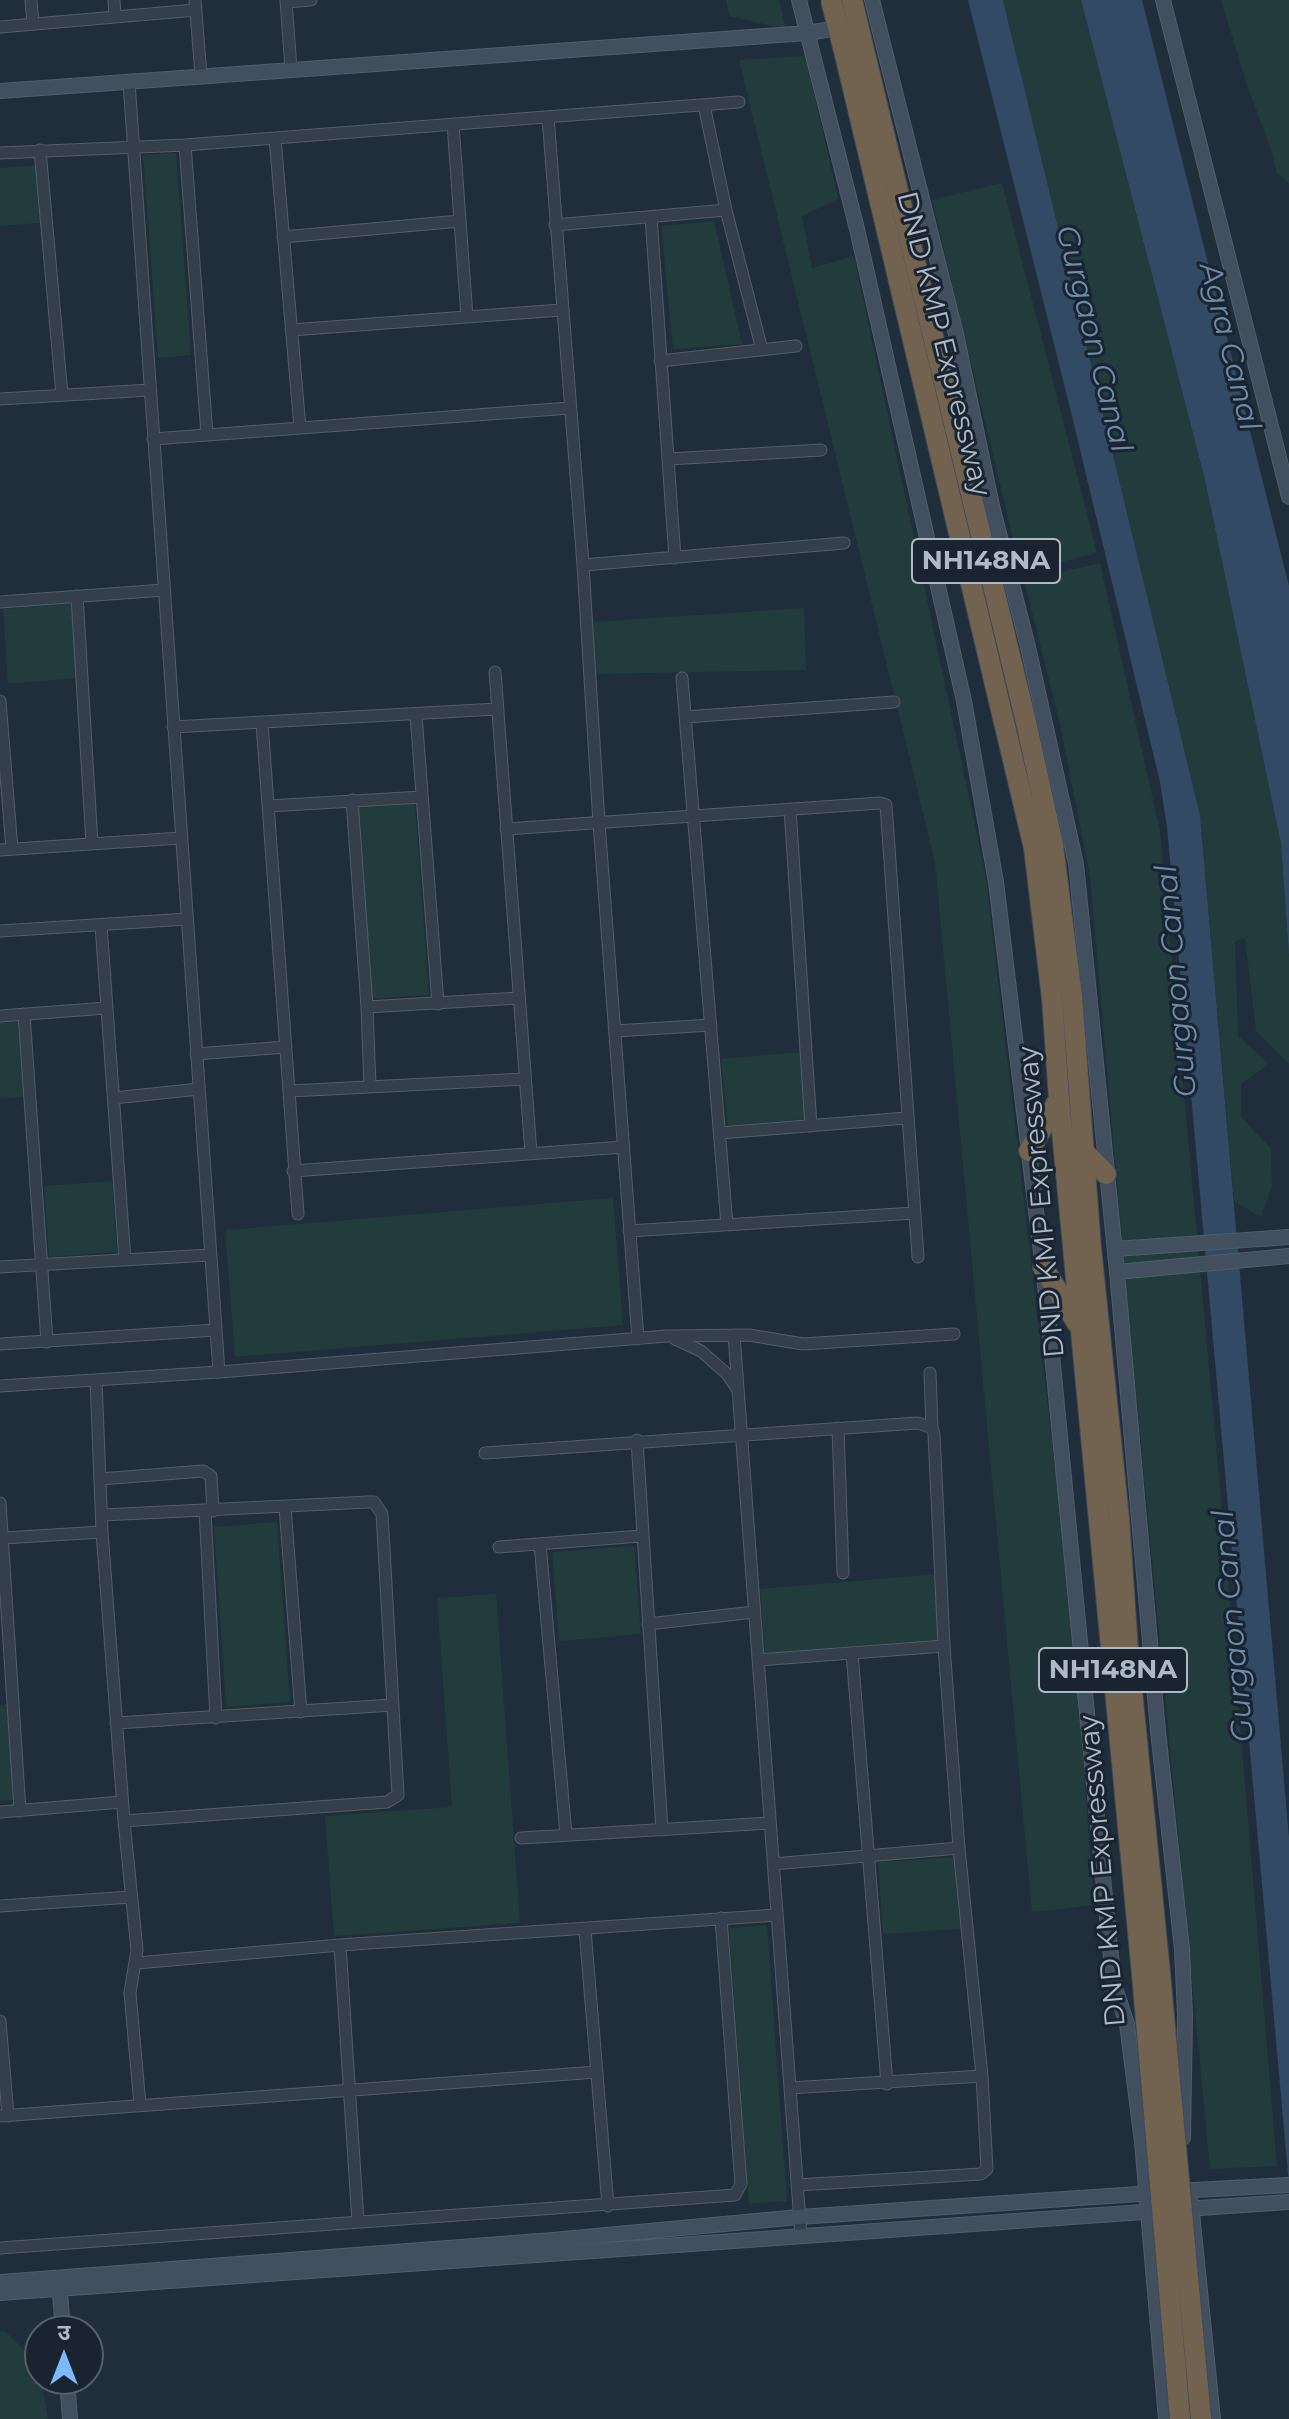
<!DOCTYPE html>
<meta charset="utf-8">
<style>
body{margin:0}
#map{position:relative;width:1289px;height:2419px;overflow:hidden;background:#202e3b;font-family:Montserrat,"Noto Sans Devanagari",sans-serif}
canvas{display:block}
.north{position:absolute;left:24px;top:2315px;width:80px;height:80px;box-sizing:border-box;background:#192430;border:2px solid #55606c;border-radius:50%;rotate:0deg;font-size:22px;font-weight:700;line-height:32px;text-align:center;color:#afbac7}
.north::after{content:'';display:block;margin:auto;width:28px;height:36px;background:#7db9fe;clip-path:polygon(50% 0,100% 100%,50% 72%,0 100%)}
</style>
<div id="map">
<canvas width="1289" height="2419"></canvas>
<div class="north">उ</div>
</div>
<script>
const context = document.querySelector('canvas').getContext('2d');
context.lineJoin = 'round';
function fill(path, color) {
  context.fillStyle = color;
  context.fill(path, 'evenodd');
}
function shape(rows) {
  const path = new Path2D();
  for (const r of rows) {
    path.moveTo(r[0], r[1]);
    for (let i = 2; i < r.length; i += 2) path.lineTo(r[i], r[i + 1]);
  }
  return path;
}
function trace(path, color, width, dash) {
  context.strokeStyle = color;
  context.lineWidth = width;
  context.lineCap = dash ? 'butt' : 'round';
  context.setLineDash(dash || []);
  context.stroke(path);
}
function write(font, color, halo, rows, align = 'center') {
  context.font = font + ' Montserrat,sans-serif';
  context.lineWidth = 6;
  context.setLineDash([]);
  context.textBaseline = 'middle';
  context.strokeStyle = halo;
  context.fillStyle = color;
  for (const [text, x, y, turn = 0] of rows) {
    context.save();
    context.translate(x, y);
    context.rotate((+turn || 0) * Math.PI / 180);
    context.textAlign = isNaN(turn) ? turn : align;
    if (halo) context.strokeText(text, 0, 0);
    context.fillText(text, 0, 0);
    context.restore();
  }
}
const green = shape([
 [726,0,779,0,786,29,729,16],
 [1003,0,1081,0,1205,480,1281,844,1289,956,1289,1064,1256,1031,1245,938,1235,941,1238,1036,1269,1064,1241,1084,1241,1117,1271,1149,1272,1186,1261,1217,1234,1201,1200,815],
 [1221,0,1289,0,1289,184,1276,172,1273,155,1246,82],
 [806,56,838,199,802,216,812,268,854,256,986,877,1072,1612,1094,1905,1032,1912,935,862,739,60],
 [176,153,191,355,158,358,143,155],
 [36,165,40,223,0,226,0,168],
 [1002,183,1097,553,1021,572,932,200],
 [714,221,742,344,673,349,661,226],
 [1100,563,1160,831,1221,1498,1277,2166,1210,2169,1127,1297,1090,876,1060,724,1024,580],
 [72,603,77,678,8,684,3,609],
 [804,608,806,670,596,674,592,622],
 [415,804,429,995,371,999,356,808],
 [18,1022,24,1097,0,1099,0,1023],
 [800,1052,806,1119,728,1126,721,1059],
 [112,1181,117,1252,49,1257,44,1186],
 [613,1198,623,1325,235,1357,225,1230],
 [277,1522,290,1702,226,1707,214,1527],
 [634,1546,641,1634,559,1641,552,1552],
 [938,1574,944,1639,765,1654,760,1589],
 [496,1594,520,1923,334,1936,325,1816,452,1807,437,1598],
 [7,1704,13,1800,0,1801,0,1705],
 [957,1857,961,1929,883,1934,878,1862],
 [767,1925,787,2201,749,2204,729,1928],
 [0,2332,6,2332,27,2353,42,2383,48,2419,0,2419]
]);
const water = shape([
 [968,0,1003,0,1200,815,1289,1838,1289,2185,1167,827,1160,782,1071,412],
 [1081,0,1142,0,1289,586,1289,956,1281,844,1205,480]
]);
const street = shape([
 [31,0,33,24],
 [114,0,115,17],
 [195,0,201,75],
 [286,0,291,69],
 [286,2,311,0],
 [0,27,196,10],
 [129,82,219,1372],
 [704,105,726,210,762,350],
 [548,117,583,565,599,823,638,1339],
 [453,124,467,317],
 [275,138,300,428],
 [185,145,207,434],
 [40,150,62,395],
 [0,153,185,145,739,102],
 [651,217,675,558],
 [555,225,726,210],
 [283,237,460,221],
 [291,330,561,310],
 [660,361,796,346],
 [0,399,150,390],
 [153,439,570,408],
 [669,459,821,450],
 [583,565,844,543],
 [77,596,92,844],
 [0,602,164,590],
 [495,672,531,1153],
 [682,678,727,1225],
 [0,701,12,849],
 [416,715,438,1004],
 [685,717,894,702],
 [262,723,298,1214],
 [173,727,497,709],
 [352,800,367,1007,370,1086],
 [268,806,422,797],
 [790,809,811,1126],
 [506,829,880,803,886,805,918,1257],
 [0,850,181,838],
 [101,925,125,1260],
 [0,931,187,919],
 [367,1007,519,998],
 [24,1014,47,1342],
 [0,1016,107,1008],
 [615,1031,711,1025],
 [196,1054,286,1047],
 [290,1091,525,1079],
 [114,1098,199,1089],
 [720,1133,906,1118],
 [293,1171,624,1147],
 [629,1231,914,1213],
 [0,1267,210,1255],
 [734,1335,801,2235],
 [675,1339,701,1351,727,1374,738,1390],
 [0,1344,216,1330],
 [930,1373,932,1428],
 [96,1380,102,1532,124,1821,137,1950,130,1993,140,2105],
 [0,1386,219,1372,667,1336,749,1335,803,1344,954,1334],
 [838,1428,843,1573],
 [637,1440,662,1830],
 [485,1453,918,1423,932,1428,934,1434,944,1646,959,1848,982,2076,987,2169,981,2174,797,2185],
 [100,1479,203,1471,211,1476,213,1511],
 [0,1503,20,1811],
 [285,1507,301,1712],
 [205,1511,216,1718],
 [102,1515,368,1502,374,1502,382,1514,398,1795,387,1802,124,1821],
 [3,1538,102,1532],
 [540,1544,566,1835],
 [499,1547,641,1536],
 [648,1624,754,1612],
 [852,1653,887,2084],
 [758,1660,944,1646],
 [116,1723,393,1705],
 [0,1812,122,1802],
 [521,1838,770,1823],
 [773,1864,959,1848],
 [0,1906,131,1897],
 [585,1930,608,2206],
 [340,1945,358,2222],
 [137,1963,340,1945,777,1915],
 [0,2021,8,2116],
 [790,2088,982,2076],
 [0,2116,597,2072],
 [0,2248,735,2195,741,2184,721,1918]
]);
const secondary = shape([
 [799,0,857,229,964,701,996,882,1046,1293,1110,1949,1115,1988,1127,2024,1142,2142,1166,2419],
 [872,0,956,334,992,506,1028,647,1076,864,1117,1272,1158,1731,1182,1949,1185,2015,1183,2138],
 [1163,0,1289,497],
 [0,91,807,33,845,27],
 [1115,1249,1289,1237],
 [1117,1272,1289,1256],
 [1174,2191,1289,2185],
 [1191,2203,1213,2419],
 [1185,2209,1289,2202],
 [59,2280,63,2331],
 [0,2282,553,2240,799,2217,1153,2193],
 [0,2293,1157,2211],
 [67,2379,70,2419]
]);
const highway = shape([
 [864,50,1026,722,1053,845,1072,996,1091,1248,1119,1518,1128,1650,1160,1973],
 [845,55,1034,848,1052,998,1059,1099,1142,1974],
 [1029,1151,1059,1099],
 [1085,1153,1106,1174],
 [1043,1267,1077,1323]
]);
const highwayBridge = shape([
 [831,0,845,55],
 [852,0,864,50],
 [1160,1973,1201,2419],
 [1142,1974,1180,2419]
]);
const shields = [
 [986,561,148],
 [1113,1670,148]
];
const shieldNames = [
 ["NH148NA",986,561],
 ["NH148NA",1113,1670]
];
const streetNames = [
 ["DND KMP Expressway",943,344,76],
 ["DND KMP Expressway",1042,1202,-95],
 ["DND KMP Expressway",1103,1871,-95]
];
const waterNames = [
 ["Gurgaon Canal",1093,339,76],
 ["Agra Canal",1229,347,76],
 ["Gurgaon Canal",1177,981,-95],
 ["Gurgaon Canal",1234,1626,-95]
];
fill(green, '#223b3c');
fill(water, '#324a64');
trace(street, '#525d69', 13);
trace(secondary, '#525d69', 16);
trace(highway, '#3f4a56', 22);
trace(street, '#343f4b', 11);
trace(secondary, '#424f5e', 14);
trace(highway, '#726250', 20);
trace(highwayBridge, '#3f4a56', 22, []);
trace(highwayBridge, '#726250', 20);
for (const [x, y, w] of shields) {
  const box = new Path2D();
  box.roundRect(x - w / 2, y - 22, w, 44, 6);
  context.fillStyle = '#192430';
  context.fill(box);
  trace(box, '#afbac7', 2);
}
write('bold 26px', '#afbac7', null, shieldNames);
write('28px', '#afbac7', '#192430', streetNames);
write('italic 30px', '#6d8dad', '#192430', waterNames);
</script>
